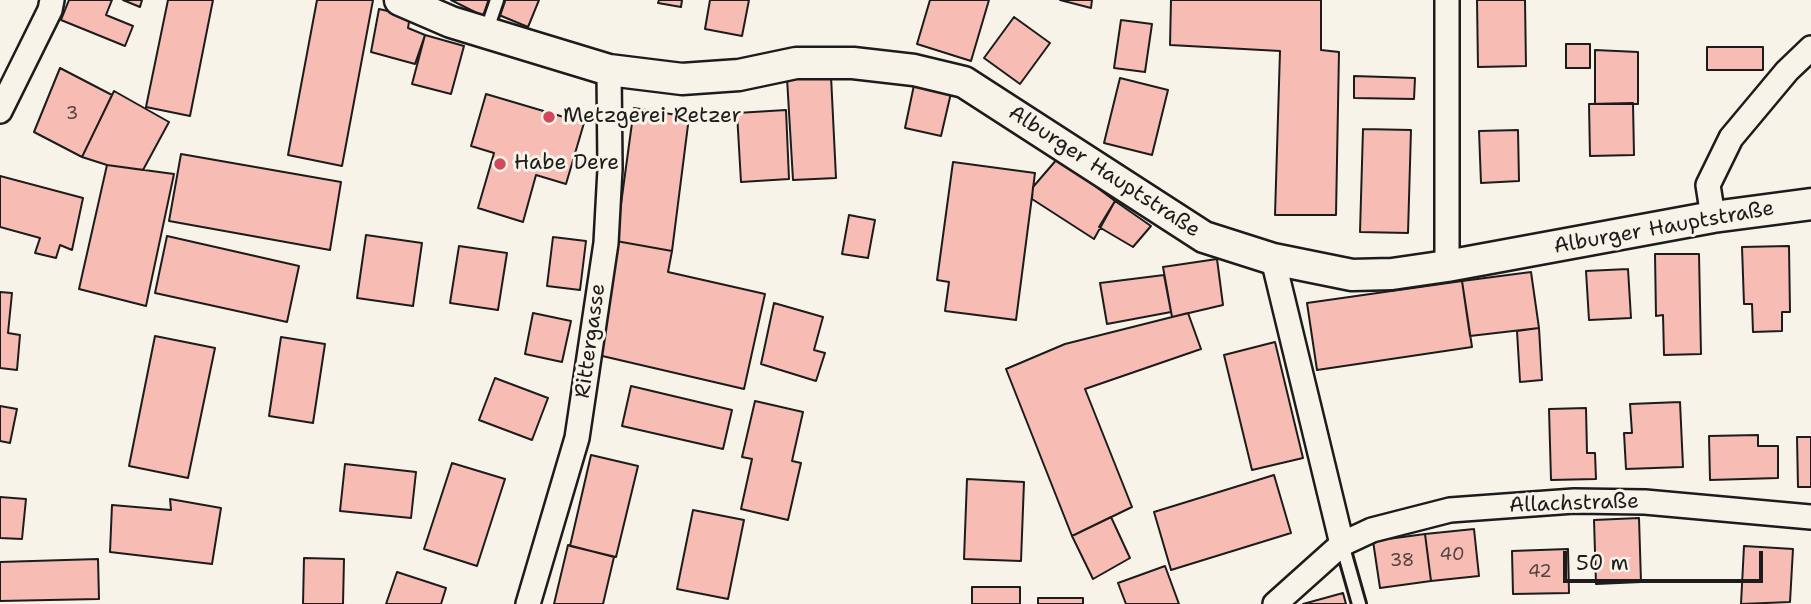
<!DOCTYPE html>
<meta charset="utf-8">
<style>
body{margin:0}
#map{position:relative;width:1811px;height:604px;overflow:hidden;background:#f7f3e8;font-family:"Shantell Sans",sans-serif}
canvas{display:block}
.scale{position:absolute;left:1563px;top:551px;width:200px;height:32px;box-sizing:border-box;border:4px solid #1c1c1c;border-top:0;padding-left:9px;font-size:21px;line-height:24px;white-space:nowrap;color:#1c1c1c;-webkit-text-stroke:5px #f7f3e8;paint-order:stroke}
</style>
<div id="map">
<canvas width="1811" height="604"></canvas>
<div class="scale">50 m</div>
</div>
<script>
const context = document.querySelector('canvas').getContext('2d');
context.lineJoin = 'round';
function fill(path, color) {
  context.fillStyle = color;
  context.fill(path, 'evenodd');
}
function shape(rows) {
  const path = new Path2D();
  for (const r of rows) {
    path.moveTo(r[0], r[1]);
    for (let i = 2; i < r.length; i += 2) path.lineTo(r[i], r[i + 1]);
  }
  return path;
}
function trace(path, color, width, dash) {
  context.strokeStyle = color;
  context.lineWidth = width;
  context.lineCap = dash ? 'butt' : 'round';
  context.setLineDash(dash || []);
  context.stroke(path);
}
function write(font, color, halo, rows, align = 'center') {
  context.font = font + ' "Shantell Sans",sans-serif';
  context.lineWidth = 6;
  context.setLineDash([]);
  context.textBaseline = 'middle';
  context.strokeStyle = halo;
  context.fillStyle = color;
  for (const [text, x, y, turn = 0] of rows) {
    context.save();
    context.translate(x, y);
    context.rotate((+turn || 0) * Math.PI / 180);
    context.textAlign = isNaN(turn) ? turn : align;
    if (halo) context.strokeText(text, 0, 0);
    context.fillText(text, 0, 0);
    context.restore();
  }
}
const building = shape([
 [69,0,112,0,106,15,133,26,125,46,61,20,69,0],
 [123,0,142,0,140,7,123,0],
 [168,0,213,0,190,116,146,107,168,0],
 [317,0,373,0,342,166,288,155,317,0],
 [451,0,490,0,483,16,451,0],
 [505,0,539,0,528,27,499,15,505,0],
 [659,0,682,0,681,7,658,3,659,0],
 [710,0,749,0,742,36,705,29,710,0],
 [930,0,989,0,971,61,917,44,930,0],
 [1060,0,1092,0,1091,8,1060,0],
 [1171,0,1321,0,1321,50,1339,52,1336,215,1275,215,1280,51,1170,45,1171,0],
 [1477,0,1525,0,1526,66,1478,67,1477,0],
 [379,9,410,16,408,28,425,35,415,64,371,52,379,9],
 [1014,17,1050,43,1020,84,984,58,1014,17],
 [1121,20,1152,24,1145,72,1114,68,1121,20],
 [425,35,464,46,451,94,412,84,425,35],
 [1566,44,1590,44,1590,68,1566,68,1566,44],
 [1707,47,1763,47,1763,70,1707,70,1707,47],
 [1595,50,1638,52,1638,104,1595,104,1595,50],
 [60,68,112,95,82,157,34,132,60,68],
 [831,76,836,178,793,180,787,78,831,76],
 [1354,76,1415,78,1414,99,1354,98,1354,76],
 [1120,78,1168,90,1152,155,1104,143,1120,78],
 [914,85,951,93,941,136,905,128,914,85],
 [114,91,169,122,143,170,107,165,82,157,114,91],
 [486,94,584,123,566,184,536,175,523,222,478,208,494,153,471,146,486,94],
 [1633,103,1634,155,1590,156,1589,104,1633,103],
 [634,108,689,117,672,251,616,241,634,108],
 [786,110,789,179,741,182,737,113,786,110],
 [1363,129,1411,130,1408,233,1360,232,1363,129],
 [1518,130,1519,181,1481,183,1479,131,1518,130],
 [181,154,341,182,330,250,169,221,181,154],
 [1058,158,1115,201,1094,239,1032,199,1033,187,1058,158],
 [953,162,1035,173,1016,320,945,311,949,282,937,280,953,162],
 [107,165,174,174,146,306,79,289,107,165],
 [0,176,83,198,72,250,60,245,56,258,35,253,40,238,0,227,0,176],
 [1115,201,1151,226,1133,247,1099,227,1115,201],
 [849,215,875,220,868,258,842,254,849,215],
 [366,235,422,243,413,306,357,298,366,235],
 [167,236,299,266,287,322,155,293,167,236],
 [553,237,586,241,580,290,547,286,553,237],
 [616,241,672,251,668,272,765,294,744,389,598,355,616,241],
 [459,246,507,253,498,310,450,303,459,246],
 [1789,246,1790,312,1782,312,1782,331,1753,332,1752,304,1744,304,1742,247,1789,246],
 [1655,254,1699,254,1701,354,1664,355,1663,315,1656,316,1655,254],
 [1217,259,1223,305,1172,317,1163,267,1217,259],
 [1628,269,1631,318,1589,320,1586,271,1628,269],
 [1531,272,1539,328,1470,336,1462,281,1531,272],
 [1164,275,1171,312,1107,324,1100,283,1164,275],
 [1462,281,1472,347,1317,370,1307,303,1462,281],
 [0,292,12,293,8,333,20,335,17,370,0,368,0,292],
 [774,303,823,317,814,350,825,353,816,381,761,364,774,303],
 [533,313,571,321,562,362,525,354,533,313],
 [1188,313,1201,349,1085,389,1132,507,1072,536,1006,369,1065,344,1188,313],
 [1539,328,1542,380,1520,382,1517,331,1539,328],
 [155,336,215,348,188,478,129,466,155,336],
 [281,337,325,344,313,423,269,416,281,337],
 [1275,342,1303,458,1252,470,1224,355,1275,342],
 [495,378,548,398,532,440,479,420,495,378],
 [631,386,732,410,723,449,622,426,631,386],
 [755,401,803,412,792,461,801,463,788,520,741,509,752,459,742,457,755,401],
 [1680,402,1683,467,1626,469,1624,433,1632,433,1630,404,1680,402],
 [0,406,17,409,10,443,0,441,0,406],
 [1586,408,1587,453,1595,453,1596,479,1551,480,1549,409,1586,408],
 [1758,435,1758,446,1778,446,1778,478,1710,480,1709,436,1758,435],
 [1797,437,1811,437,1811,487,1798,487,1797,437],
 [591,455,638,466,616,557,570,546,591,455],
 [452,463,505,479,477,566,424,549,452,463],
 [345,464,416,472,411,518,340,511,345,464],
 [1274,475,1291,533,1171,570,1154,512,1274,475],
 [967,479,1024,482,1021,561,964,559,967,479],
 [0,497,26,499,22,539,0,538,0,497],
 [170,499,221,508,212,564,110,552,112,505,171,510,170,499],
 [693,510,744,520,728,599,677,589,693,510],
 [1111,517,1130,558,1093,579,1072,536,1111,517],
 [1639,518,1641,582,1596,584,1594,520,1639,518],
 [1474,529,1479,576,1431,581,1425,534,1474,529],
 [1425,534,1431,581,1380,588,1373,541,1425,534],
 [568,545,614,557,603,604,554,604,568,545],
 [1744,546,1793,549,1790,602,1741,604,1744,546],
 [1568,549,1569,593,1513,594,1512,551,1568,549],
 [304,558,344,559,343,604,303,604,304,558],
 [98,559,99,599,0,601,0,562,98,559],
 [1165,566,1179,604,1126,604,1118,583,1165,566],
 [397,572,446,588,441,604,386,604,397,572],
 [972,587,1020,587,1020,604,972,604,972,587],
 [1343,593,1346,604,1303,604,1343,593],
 [1038,598,1083,598,1083,604,1038,604,1038,598]
]);
const service = shape([
 [486,32,497,0],
 [1342,544,1359,604]
]);
const minor = shape([
 [1447,0,1447,266],
 [0,111,50,10,52,0],
 [1713,217,1708,185,1731,138,1787,71,1811,48],
 [1273,259,1342,544],
 [528,604,577,438,606,243,610,169,609,70],
 [1275,604,1342,544,1372,530,1450,510,1574,501,1645,502,1811,517]
]);
const tertiary = shape([
 [400,0,451,22,609,70,682,79,739,75,796,63,853,63,914,70,964,82,1204,237,1273,259,1352,275,1392,274,1447,266,1713,217,1811,204]
]);
const markers = [
 [549,117,7,"#d1495b"],
 [500,164,7,"#d1495b"]
];
const numberNames = [
 ["3",72,114],
 ["40",1452,555],
 ["38",1402,561],
 ["42",1540,572]
];
const poiNames = [
 ["Metzgerei Retzer",563,117],
 ["Habe Dere",514,164]
];
const streetNames = [
 ["Alburger Hauptstraße",1104,172,33],
 ["Alburger Hauptstraße",1664,228,-10],
 ["Rittergasse",591,341,-82],
 ["Allachstraße",1574,504,-2]
];
fill(building, '#f7bcb3');
trace(building, '#1c1c1c', 2);
trace(service, '#1c1c1c', 18);
trace(minor, '#1c1c1c', 28);
trace(tertiary, '#1c1c1c', 35);
trace(service, '#f7f3e8', 12);
trace(minor, '#f7f3e8', 23);
trace(tertiary, '#f7f3e8', 30);
for (const [x, y, r, color] of markers) {
  const dot = new Path2D();
  dot.arc(x, y, r, 0, 2 * Math.PI);
  context.fillStyle = color;
  context.fill(dot);
  trace(dot, '#f7f3e8', 2.5);
}
write('18px', '#534442', null, numberNames);
write('21px', '#1c1c1c', '#f7f3e8', poiNames, 'left');
write('21px', '#1c1c1c', '#f7f3e8', streetNames);
</script>
